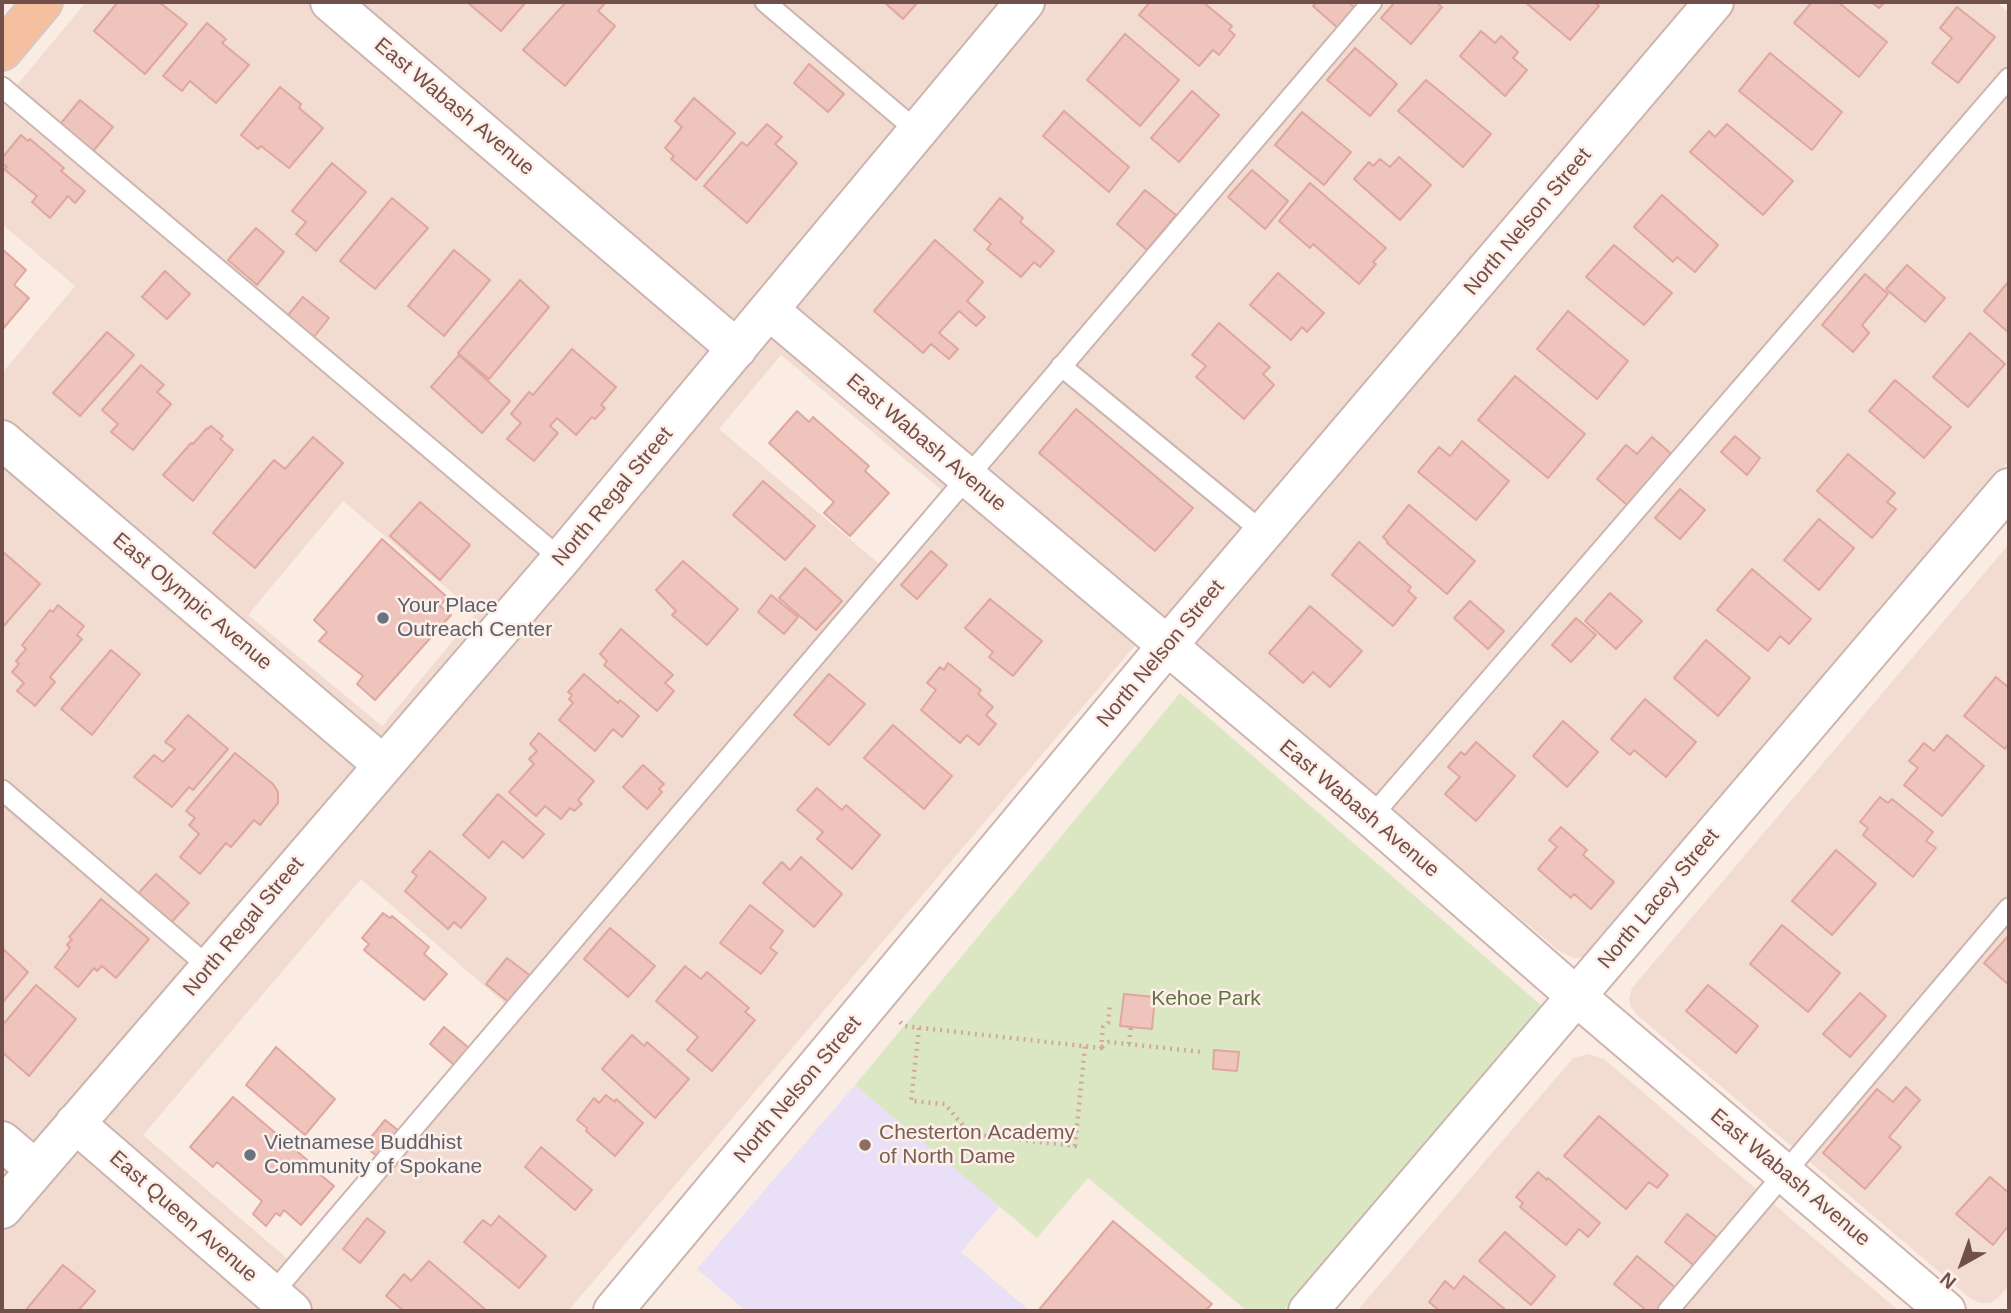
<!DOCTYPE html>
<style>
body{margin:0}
#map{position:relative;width:2011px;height:1313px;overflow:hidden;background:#faece3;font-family:Arial,sans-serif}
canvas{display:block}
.frame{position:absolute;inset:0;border:4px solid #714f4b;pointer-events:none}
.north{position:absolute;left:1927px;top:1229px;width:70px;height:70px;-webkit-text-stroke:5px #fef0e9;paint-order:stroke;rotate:220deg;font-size:19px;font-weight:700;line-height:28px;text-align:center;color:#714f4b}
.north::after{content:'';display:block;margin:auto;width:24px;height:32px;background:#714f4b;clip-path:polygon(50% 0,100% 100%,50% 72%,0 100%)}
</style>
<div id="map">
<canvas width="2011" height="1313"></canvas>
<div class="frame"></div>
<div class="north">N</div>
</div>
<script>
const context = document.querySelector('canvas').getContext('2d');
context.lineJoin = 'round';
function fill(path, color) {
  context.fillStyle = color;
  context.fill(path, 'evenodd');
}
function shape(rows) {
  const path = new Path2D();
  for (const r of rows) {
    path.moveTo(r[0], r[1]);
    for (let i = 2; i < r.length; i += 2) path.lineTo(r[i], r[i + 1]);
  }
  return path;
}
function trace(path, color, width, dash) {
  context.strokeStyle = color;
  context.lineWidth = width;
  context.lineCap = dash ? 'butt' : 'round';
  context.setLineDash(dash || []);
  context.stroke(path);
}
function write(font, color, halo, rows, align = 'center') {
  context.font = font + ' Arial,sans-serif';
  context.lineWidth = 5;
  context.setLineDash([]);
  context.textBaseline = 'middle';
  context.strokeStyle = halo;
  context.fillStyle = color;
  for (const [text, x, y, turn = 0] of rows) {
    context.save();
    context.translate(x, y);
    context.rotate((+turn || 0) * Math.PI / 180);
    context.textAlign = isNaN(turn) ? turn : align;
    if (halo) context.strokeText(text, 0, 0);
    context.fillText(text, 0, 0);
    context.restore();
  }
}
const residential = shape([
 [86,2,1996,2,2009,13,2009,461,1595,951,1586,957,1574,958,1559,951,1161,615,568,1311,2,1311,2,373,75,286,2,224,2,103],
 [781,355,945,493,883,567,719,429],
 [343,501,476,613,382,726,248,615],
 [361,879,510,1008,290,1261,143,1135],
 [2009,544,2009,1285,1998,1298,1990,1303,1980,1303,1971,1299,1637,1015,1631,1007,1629,999,1632,988],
 [1588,1054,1604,1059,1899,1311,1357,1311,1573,1058]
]);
const education = shape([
 [855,1085,1000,1206,961,1252,1030,1311,746,1311,697,1269]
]);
const green = shape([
 [1180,693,1542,1006,1283,1311,1247,1311,1088,1178,1037,1238,855,1085]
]);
const building = shape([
 [118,2,159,2,187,24,145,74,94,31,118,2],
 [467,2,526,2,501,31,467,2],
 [566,2,606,2,598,11,615,26,565,86,523,50,566,2],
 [884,2,918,2,903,19,884,2],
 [1150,2,1203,2,1232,26,1229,30,1235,35,1219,55,1213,50,1199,66,1139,15,1150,2],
 [1317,2,1348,2,1357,9,1340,30,1313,6,1317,2],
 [1395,2,1436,2,1442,7,1411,44,1381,18,1395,2],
 [1525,2,1594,2,1599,6,1570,40,1525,2],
 [1812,2,1838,2,1887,42,1859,77,1794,23,1812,2],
 [1871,2,1885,2,1879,8,1871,2],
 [1957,7,1995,37,1958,83,1932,63,1952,38,1940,28,1957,7],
 [207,23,226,39,222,43,249,65,216,103,190,81,182,91,163,76,207,23],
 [1481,31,1495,43,1501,36,1518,52,1513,58,1527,70,1505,96,1460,56,1481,31],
 [1125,34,1179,80,1140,126,1087,80,1125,34],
 [1355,48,1397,84,1370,116,1327,80,1355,48],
 [1770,53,1842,112,1812,150,1739,91,1770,53],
 [809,64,844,94,828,112,794,83,809,64],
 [1426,80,1491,134,1463,167,1398,111,1426,80],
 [280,87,301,104,299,108,323,128,289,168,261,146,258,149,241,135,280,87],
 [1192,91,1219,115,1179,162,1151,138,1192,91],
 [694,98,735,133,696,180,671,159,674,156,665,148,682,127,675,121,694,98],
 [80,100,113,127,90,155,57,128,80,100],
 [1064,111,1129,167,1109,192,1043,136,1064,111],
 [1302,112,1351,152,1324,185,1275,145,1302,112],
 [767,124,782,137,775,144,797,163,747,223,704,186,742,142,747,146,767,124],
 [1727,124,1793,181,1763,215,1690,152,1709,131,1715,137,1727,124],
 [21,135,28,141,30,139,64,168,61,171,85,191,75,203,68,196,50,218,32,202,37,196,4,169,7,167,2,163,2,158,21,135],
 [1399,157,1431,185,1400,220,1354,179,1369,162,1373,166,1380,159,1390,167,1399,157],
 [332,163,366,192,316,251,296,234,306,222,292,211,332,163],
 [1252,170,1288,201,1265,229,1228,197,1252,170],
 [1310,183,1386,248,1373,262,1376,264,1359,284,1313,244,1310,248,1279,221,1310,183],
 [1145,190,1176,215,1147,250,1117,224,1145,190],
 [1662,195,1718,245,1695,272,1677,257,1673,262,1634,227,1662,195],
 [392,198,428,228,375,289,340,261,392,198],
 [1000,198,1023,218,1020,222,1054,251,1040,267,1034,262,1021,277,987,249,991,244,974,230,1000,198],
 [256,228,284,252,257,285,228,260,256,228],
 [935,240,983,282,967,301,985,317,976,326,959,311,939,333,958,349,949,359,931,344,923,353,874,311,935,240],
 [1614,245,1672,293,1644,325,1586,277,1614,245],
 [2,249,26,270,14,285,29,298,2,330,2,249],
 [454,250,490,280,444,336,408,306,454,250],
 [1907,265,1945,298,1925,322,1886,289,1907,265],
 [165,271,190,294,167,319,142,297,165,271],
 [1278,273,1324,313,1307,332,1302,327,1291,340,1250,305,1278,273],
 [1865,274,1888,294,1862,325,1869,333,1853,352,1822,325,1865,274],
 [520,280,549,307,489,379,458,353,520,280],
 [2009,281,2009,333,1984,311,2009,281],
 [303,297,329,318,310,342,284,320,303,297],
 [1568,311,1628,361,1597,399,1537,349,1568,311],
 [1219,323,1270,367,1263,374,1274,385,1244,419,1196,377,1206,366,1192,355,1219,323],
 [107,332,134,355,80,416,53,393,107,332],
 [1970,333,2005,364,1968,407,1933,377,1970,333],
 [572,349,616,387,601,405,605,408,595,419,592,417,576,435,557,418,550,426,558,433,534,461,507,439,521,423,511,414,529,392,533,395,572,349],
 [459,355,510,401,482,433,431,387,459,355],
 [141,365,164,385,157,392,171,404,133,450,111,432,118,424,102,410,141,365],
 [1515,376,1585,434,1548,478,1478,420,1515,376],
 [1895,380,1951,427,1924,458,1869,411,1895,380],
 [1076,409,1193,508,1155,551,1039,453,1076,409],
 [797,411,809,422,813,417,869,466,865,471,889,493,850,536,824,513,834,502,769,443,797,411],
 [211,426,223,436,220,439,233,450,193,501,163,475,191,443,193,444,207,428,208,429,211,426],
 [1735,436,1760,458,1747,475,1721,452,1735,436],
 [313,437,343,463,255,568,213,533,274,460,285,469,313,437],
 [1652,437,1677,459,1633,510,1597,479,1626,445,1637,454,1652,437],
 [1462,441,1509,481,1476,520,1418,472,1439,447,1450,456,1462,441],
 [1848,454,1895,493,1887,502,1896,509,1872,538,1817,491,1848,454],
 [763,481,815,526,785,560,733,515,763,481],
 [1680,489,1705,510,1680,539,1655,518,1680,489],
 [420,502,470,545,440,580,390,536,420,502],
 [1409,505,1475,561,1447,594,1387,543,1388,542,1383,537,1409,505],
 [1819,519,1854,548,1819,590,1784,560,1819,519],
 [382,539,447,597,440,606,451,615,375,700,357,684,363,676,319,641,327,632,314,620,382,539],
 [1359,542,1411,587,1408,591,1416,598,1393,626,1332,575,1359,542],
 [2,551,40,584,2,628,2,551],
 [931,551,947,565,917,599,901,585,931,551],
 [683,561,738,609,707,645,672,615,676,611,656,590,683,561],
 [805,568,842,601,816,630,779,598,805,568],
 [1752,569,1811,619,1789,644,1780,636,1768,651,1717,610,1752,569],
 [1610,593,1642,621,1616,649,1585,621,1610,593],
 [771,595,798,617,784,634,758,612,771,595],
 [990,599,1042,641,1013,676,989,657,993,652,965,628,990,599],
 [1470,601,1504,631,1488,649,1454,618,1470,601],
 [58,605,84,626,77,635,82,639,50,677,55,682,35,706,17,691,24,683,12,672,19,664,16,661,26,649,22,645,50,610,53,612,58,605],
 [1310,606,1362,651,1330,687,1313,672,1303,683,1269,653,1310,606],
 [1576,618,1596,635,1571,662,1552,645,1576,618],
 [621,629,673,675,665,683,674,691,657,711,604,665,607,661,600,654,621,629],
 [1706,640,1750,678,1718,716,1674,678,1706,640],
 [111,650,140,674,92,735,61,709,111,650],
 [948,663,981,690,978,694,993,707,986,715,996,724,979,745,967,735,960,743,921,710,936,690,927,683,940,667,944,670,948,663],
 [584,674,618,703,620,700,639,716,622,737,613,729,595,751,559,720,573,703,569,699,572,695,568,692,584,674],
 [829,674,865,704,829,745,794,715,829,674],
 [1996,677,2009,688,2009,743,2005,749,1964,716,1996,677],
 [1645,699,1696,742,1666,777,1634,750,1630,755,1611,739,1645,699],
 [188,715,228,749,193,790,189,787,172,807,134,777,154,755,163,762,175,749,165,742,188,715],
 [1563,721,1598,752,1567,787,1533,756,1563,721],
 [893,725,952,776,924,809,864,758,893,725],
 [539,733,594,781,578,800,582,804,574,811,570,808,561,819,545,806,536,816,509,792,534,764,529,759,537,751,530,744,539,733],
 [1947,735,1984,766,1942,816,1904,785,1918,768,1909,761,1924,743,1934,751,1947,735],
 [1476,742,1515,776,1476,821,1445,794,1460,777,1448,767,1461,752,1465,755,1476,742],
 [235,753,273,784,278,792,278,803,260,825,254,820,231,847,226,843,200,874,180,857,199,834,189,825,195,818,186,811,235,753],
 [643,765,664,784,659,789,662,792,647,809,623,787,643,765],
 [817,788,842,810,846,805,880,835,852,869,817,839,823,832,797,810,817,788],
 [498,794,544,834,523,858,503,841,489,858,463,835,498,794],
 [1880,797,1888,803,1892,799,1933,832,1926,841,1936,848,1913,877,1863,835,1868,828,1860,822,1880,797],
 [1561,827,1587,850,1583,855,1614,882,1591,909,1574,894,1571,898,1538,869,1557,847,1549,840,1561,827],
 [1836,850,1876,884,1832,935,1792,901,1836,850],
 [430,851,486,898,461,928,454,922,448,929,405,891,417,876,412,872,430,851],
 [801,857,842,894,814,927,763,883,782,862,790,870,801,857],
 [156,874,189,903,168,926,135,897,156,874],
 [101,899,149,939,116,978,102,966,97,971,94,968,78,987,55,967,70,948,67,945,72,939,69,937,101,899],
 [750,905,783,931,770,948,777,953,761,974,720,943,750,905],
 [383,913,390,918,392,916,429,947,424,954,447,974,424,1000,364,950,369,944,362,938,383,913],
 [1782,925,1840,973,1808,1012,1750,964,1782,925],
 [610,928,655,966,628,997,584,959,610,928],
 [2009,935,2009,985,1984,963,2009,935],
 [2,948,28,972,2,1003,2,948],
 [507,958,532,977,511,1004,486,984,507,958],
 [685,966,701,979,707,972,749,1008,745,1012,755,1020,712,1071,687,1050,698,1037,656,1001,685,966],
 [36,985,76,1019,29,1076,2,1052,2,1026,36,985],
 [1708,985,1758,1026,1736,1053,1686,1011,1708,985],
 [1860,993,1886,1016,1850,1057,1823,1034,1860,993],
 [1124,994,1155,997,1152,1029,1120,1026,1124,994],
 [444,1027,475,1053,461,1071,430,1044,444,1027],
 [632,1035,644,1046,647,1042,689,1079,655,1118,602,1069,632,1035],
 [276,1047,335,1099,305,1135,246,1085,276,1047],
 [1214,1050,1239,1052,1237,1071,1213,1069,1214,1050],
 [1906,1087,1920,1100,1889,1137,1901,1147,1865,1189,1823,1153,1877,1089,1893,1102,1906,1087],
 [606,1095,615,1102,616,1099,643,1123,615,1156,586,1131,587,1128,577,1120,594,1098,599,1103,606,1095],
 [233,1097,319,1170,317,1172,334,1186,301,1225,284,1210,280,1216,276,1213,266,1226,253,1214,262,1201,217,1162,213,1167,190,1147,233,1097],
 [1599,1116,1668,1175,1657,1188,1649,1182,1626,1209,1564,1156,1599,1116],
 [385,1120,403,1134,382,1160,364,1146,385,1120],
 [541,1147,592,1190,575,1210,525,1167,541,1147],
 [1538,1172,1547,1180,1548,1178,1600,1223,1588,1237,1579,1229,1566,1245,1520,1207,1523,1203,1516,1197,1538,1172],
 [1990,1177,2009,1193,2009,1225,1993,1245,1956,1214,1990,1177],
 [1687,1214,1720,1240,1697,1268,1665,1242,1687,1214],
 [499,1216,546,1256,519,1288,464,1242,483,1220,491,1226,499,1216],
 [367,1218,385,1232,360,1263,343,1249,367,1218],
 [1113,1221,1212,1304,1205,1311,1038,1311,1113,1221],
 [1505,1232,1555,1276,1531,1305,1479,1261,1505,1232],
 [1637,1256,1676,1288,1657,1311,1647,1311,1614,1284,1637,1256],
 [429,1261,487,1311,404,1311,386,1296,404,1274,411,1281,429,1261],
 [63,1265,95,1291,78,1311,25,1311,63,1265],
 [1464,1276,1507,1311,1440,1311,1429,1302,1445,1281,1454,1289,1464,1276]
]);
const path = shape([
 [900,1022,904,1026,1101,1048,1103,1027,1108,1023,1110,1004],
 [919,1028,911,1101,945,1104,970,1134,1075,1146,1085,1046],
 [1129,1044,1131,1027],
 [1102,1047,1109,1042,1202,1052]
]);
const service = shape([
 [765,2,917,131],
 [2,87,561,559],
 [1061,366,1264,533],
 [2,790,210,968],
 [1371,817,2009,78],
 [272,1294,1372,2],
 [1668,1311,2009,908]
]);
const minor = shape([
 [330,2,737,349],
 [769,310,1371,817,1576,996,1946,1311],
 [2,440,382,764],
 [75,1123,292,1311],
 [2,1141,35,1169],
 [2,1209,561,559,1025,2],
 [613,1311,1167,646,1714,2],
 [1308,1311,2009,488]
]);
const primary = shape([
 [2,51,43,2]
]);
const markers = [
 [383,618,7,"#6b7280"],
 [865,1145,7,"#8d6e63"],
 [250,1155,7,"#6b7280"]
];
const streetNames = [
 ["East Wabash Avenue",454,107,40],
 ["North Nelson Street",1528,222,-50],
 ["East Wabash Avenue",926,443,40],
 ["North Regal Street",613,497,-50],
 ["East Olympic Avenue",192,602,40],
 ["North Nelson Street",1161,654,-50],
 ["East Wabash Avenue",1359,809,40],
 ["North Lacey Street",1659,899,-50],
 ["North Regal Street",244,927,-50],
 ["North Nelson Street",798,1090,-50],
 ["East Wabash Avenue",1790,1178,40],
 ["East Queen Avenue",183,1217,41]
];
const worshipNames = [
 ["Your Place",397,606],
 ["Outreach Center",397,630],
 ["Vietnamese Buddhist",264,1143],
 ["Community of Spokane",264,1167]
];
const parkNames = [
 ["Kehoe Park",1206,999]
];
const educationNames = [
 ["Chesterton Academy",879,1133],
 ["of North Dame",879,1157]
];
fill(residential, '#f2dcd2');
fill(education, '#e9e0f7');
fill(green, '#dbe7c3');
fill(building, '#eec4bd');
trace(building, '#dfa79e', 2);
trace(service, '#cdb4ae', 23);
trace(minor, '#cdb4ae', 42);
trace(primary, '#d4cac9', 42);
trace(path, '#d2a7a0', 4.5, [2, 5]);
trace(service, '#fff', 19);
trace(minor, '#fff', 38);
trace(primary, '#f5c0a0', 38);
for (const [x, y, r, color] of markers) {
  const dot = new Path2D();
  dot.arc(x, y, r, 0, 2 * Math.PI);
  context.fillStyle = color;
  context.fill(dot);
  trace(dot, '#fef0e9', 2.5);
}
write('21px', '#714f4b', '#fef0e9', streetNames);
write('21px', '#5b616d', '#fef0e9', worshipNames, 'left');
write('21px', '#5f7644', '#fef0e9', parkNames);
write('21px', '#785e54', '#fef0e9', educationNames, 'left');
</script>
